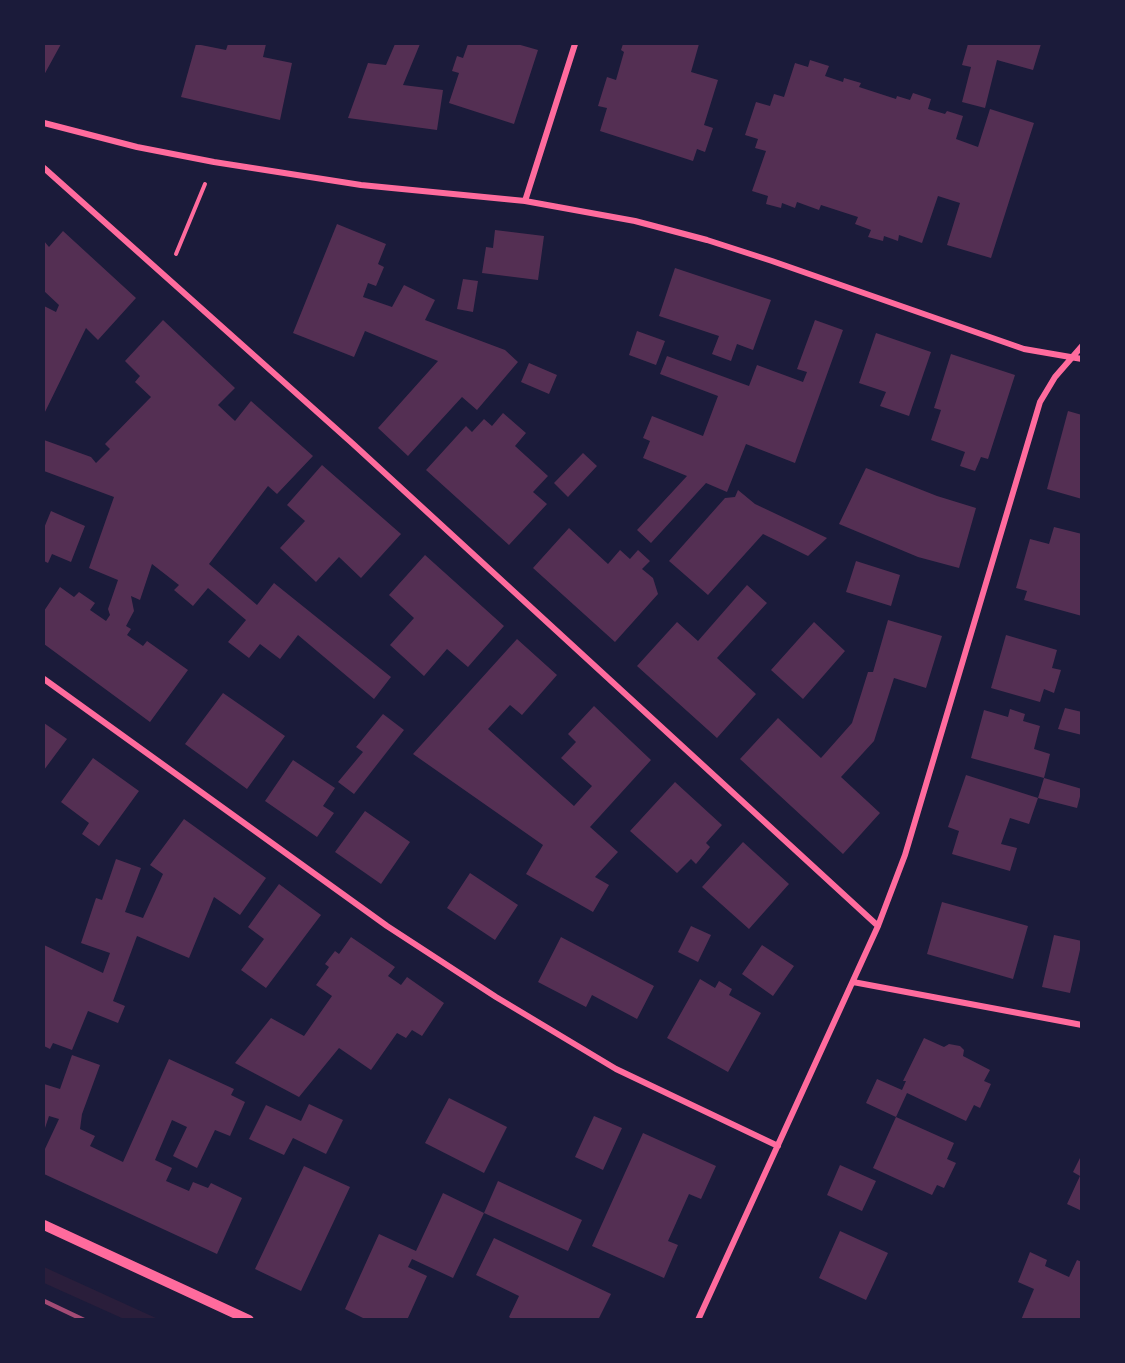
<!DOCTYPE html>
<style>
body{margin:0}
#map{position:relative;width:1125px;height:1363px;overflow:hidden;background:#1b1b3a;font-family:Lato,sans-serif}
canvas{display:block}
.frame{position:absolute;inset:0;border:45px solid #1b1b3a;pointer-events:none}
</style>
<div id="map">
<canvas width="1125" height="1363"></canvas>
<div class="frame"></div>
</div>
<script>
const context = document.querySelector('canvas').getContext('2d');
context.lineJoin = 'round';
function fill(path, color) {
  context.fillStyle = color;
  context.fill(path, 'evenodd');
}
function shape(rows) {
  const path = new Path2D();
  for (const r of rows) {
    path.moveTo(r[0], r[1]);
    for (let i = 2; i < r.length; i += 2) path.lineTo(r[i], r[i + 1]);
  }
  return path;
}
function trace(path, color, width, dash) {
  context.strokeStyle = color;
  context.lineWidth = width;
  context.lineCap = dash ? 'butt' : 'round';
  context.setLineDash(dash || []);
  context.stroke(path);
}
const green = shape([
 [44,1267,158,1319,124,1319,44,1283]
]);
const building = shape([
 [44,44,61,44,44,75],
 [196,44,226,50,228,44,266,44,263,57,292,63,280,120,181,97],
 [395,44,420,44,403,85,443,90,437,130,348,118,368,63,386,65],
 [468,44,517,44,538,50,514,124,449,103,459,73,452,71,457,56,463,58],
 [623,44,699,44,691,72,718,80,704,125,713,128,705,152,697,149,693,161,600,131,607,108,598,106,607,77,616,80,624,52,621,50],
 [968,44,1041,44,1033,70,997,60,985,108,962,102,971,67,962,65],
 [810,60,829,66,825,76,843,82,844,78,861,83,859,87,896,99,897,96,910,100,913,93,931,99,928,109,945,114,947,111,963,116,956,139,978,147,990,109,1034,123,991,258,947,245,960,203,938,196,922,243,899,235,898,241,884,236,883,241,868,237,871,230,855,224,858,217,821,205,819,210,797,202,795,208,782,203,781,208,766,204,768,196,752,191,766,151,755,148,758,139,745,135,756,102,770,106,774,94,784,97,795,63,808,67],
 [337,224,386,244,378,264,384,267,376,286,368,283,363,297,392,307,404,285,435,300,425,320,505,350,518,362,477,410,462,397,408,456,378,428,438,361,365,331,354,357,293,333],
 [495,230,544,236,538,280,482,273,486,247,493,248],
 [63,231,136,298,98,340,86,328,44,414,44,306,56,312,59,305,44,291,44,241,49,247],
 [675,268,771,300,753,350,737,344,731,361,712,354,719,336,659,316],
 [463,279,478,281,473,312,457,309],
 [163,320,235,388,218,405,235,421,251,401,313,456,277,494,268,486,209,564,257,605,274,583,391,677,374,699,298,635,280,659,260,644,249,658,228,642,246,620,208,588,193,606,174,590,179,585,152,564,140,600,131,596,134,611,126,626,131,629,127,635,143,646,147,641,188,670,150,722,44,644,44,611,60,587,74,597,79,592,95,603,90,610,106,621,110,615,108,609,118,580,89,568,114,497,44,471,44,440,91,457,96,463,110,449,105,444,151,397,135,382,140,376,125,361],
 [815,320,843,330,795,463,746,444,727,492,706,483,651,543,637,530,687,476,643,458,650,441,643,438,652,416,703,436,718,396,660,374,667,356,749,386,757,365,803,382,807,372,797,369],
 [637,331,665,341,656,365,629,355],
 [876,333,931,352,909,416,880,406,886,392,859,383],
 [951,354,1015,375,988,459,981,457,975,471,960,466,965,452,931,440,941,410,934,408],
 [529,363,557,375,549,394,521,382],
 [1068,411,1082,415,1082,499,1047,489],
 [503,413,526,433,515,446,548,476,533,492,547,504,509,545,426,470,466,426,472,432,484,419,492,426],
 [583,453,597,466,568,497,554,483],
 [322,465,401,534,361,578,339,557,316,582,280,548,305,521,287,505],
 [866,468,937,496,976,508,959,568,918,557,839,524],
 [738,490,755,504,827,538,808,556,763,534,708,595,669,561,725,498,735,497],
 [51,511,85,526,71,562,52,554,48,563,44,561,44,528],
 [1054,527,1082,534,1082,616,1024,600,1027,591,1016,588,1030,539,1049,544],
 [569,528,608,564,620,550,630,559,638,550,650,561,642,569,653,578,658,594,615,642,533,568],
 [425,555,504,626,468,667,447,649,424,676,390,645,414,618,389,595],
 [856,561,900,575,891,606,846,592],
 [747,585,767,603,717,658,756,694,717,738,637,666,677,622,698,641],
 [888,620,942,636,926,688,894,678,874,741,841,777,880,813,843,854,740,759,778,718,821,758,852,723,868,672,873,672],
 [814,622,845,651,803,699,771,670],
 [1006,635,1057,650,1052,668,1061,670,1054,693,1044,689,1040,702,991,688],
 [517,639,557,675,522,715,510,705,488,729,574,806,592,786,561,758,576,742,568,734,594,706,651,760,590,827,618,852,595,877,609,885,593,912,526,874,543,845,413,754],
 [223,693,285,736,247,789,185,744],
 [1065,708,1082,712,1082,735,1058,729],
 [1010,709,1025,714,1023,721,1040,726,1034,749,1050,754,1044,778,971,758,984,710,1008,717],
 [383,714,404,730,354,794,338,782,363,752,356,747],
 [44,723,67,739,44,770],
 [93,758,139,791,99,846,82,834,89,823,61,802],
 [293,760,335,788,323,806,334,813,317,837,265,801],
 [966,775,1038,798,1029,824,1010,818,1001,844,1017,848,1010,871,952,854,959,831,948,827],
 [1044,778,1082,789,1077,808,1038,798],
 [675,782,722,825,706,843,710,847,696,864,691,859,677,873,630,831],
 [365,811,410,842,381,884,335,852],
 [184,819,266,878,240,915,214,897,189,958,137,936,113,1001,125,1006,118,1023,88,1011,72,1050,53,1043,50,1049,44,1046,44,945,103,973,110,953,81,943,96,898,102,900,116,859,141,868,125,912,143,918,163,874,150,865],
 [743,842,789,884,749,929,702,887],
 [470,873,518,905,495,940,447,908],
 [279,884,321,915,266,988,241,970,264,939,248,927],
 [942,902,1028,926,1013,979,927,954],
 [691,926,711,935,698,962,678,952],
 [1054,935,1082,941,1070,993,1042,987],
 [351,937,395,967,388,976,401,985,407,977,444,1003,422,1036,412,1030,406,1038,397,1033,371,1070,339,1048,299,1097,235,1063,271,1018,304,1036,332,996,316,985,329,967,325,964,335,951,339,954],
 [561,937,654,986,637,1019,592,995,586,1007,538,982],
 [762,945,794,966,773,996,742,974],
 [700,979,715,988,719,981,732,989,729,995,761,1013,728,1072,667,1038],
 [924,1038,944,1047,949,1044,960,1046,964,1050,963,1056,990,1070,984,1081,991,1084,980,1108,974,1105,966,1121,907,1093,896,1117,866,1103,877,1079,902,1090,906,1081,903,1081],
 [72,1055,100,1065,82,1114,80,1129,95,1136,90,1146,123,1162,169,1059,234,1089,231,1095,245,1102,230,1136,215,1130,197,1168,173,1156,187,1127,172,1120,155,1160,172,1168,166,1181,189,1191,193,1182,208,1188,211,1183,242,1198,217,1254,44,1174,44,1151,59,1119,49,1116,44,1131,44,1084,60,1089],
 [449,1098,507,1127,484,1173,425,1143],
 [309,1104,343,1120,326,1154,293,1138,284,1155,249,1139,266,1105,301,1121],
 [594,1116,622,1128,603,1170,575,1157],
 [896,1117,954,1143,947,1159,956,1163,944,1188,937,1185,932,1195,873,1168],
 [643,1133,716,1166,701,1199,689,1194,668,1241,678,1245,664,1278,592,1246],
 [1082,1154,1082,1211,1067,1204,1080,1176,1073,1172],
 [840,1165,876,1181,862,1211,827,1195],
 [304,1166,350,1187,301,1291,255,1269],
 [498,1181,582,1220,568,1251,484,1213,453,1278,412,1259,408,1267,427,1276,407,1320,367,1320,345,1309,379,1234,416,1251,443,1193,484,1213],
 [840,1231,888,1253,866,1300,819,1278],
 [494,1238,611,1294,598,1320,513,1320,509,1317,519,1296,476,1275],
 [1030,1252,1047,1260,1045,1266,1069,1277,1077,1260,1082,1262,1082,1320,1021,1320,1034,1289,1018,1282]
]);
const path = shape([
 [176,254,205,184]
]);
const minor = shape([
 [44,123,137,147,214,162,361,185,525,201,635,221,707,240,772,261,1024,349,1082,359],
 [44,168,352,443,878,926],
 [525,201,575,44],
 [44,679,387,926,496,997,616,1069,778,1146],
 [853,982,1082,1025],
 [698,1320,878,926,905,855,1040,402,1055,377,1082,346]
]);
const tertiary = shape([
 [44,1225,249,1320]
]);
const rail = shape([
 [44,1301,84,1320]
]);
fill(green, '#2a1e3b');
fill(building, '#542f53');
trace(path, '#ff6b9d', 4);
trace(minor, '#ff6b9d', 6);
trace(tertiary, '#ff6b9d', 10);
trace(rail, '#a44b75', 4.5);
</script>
